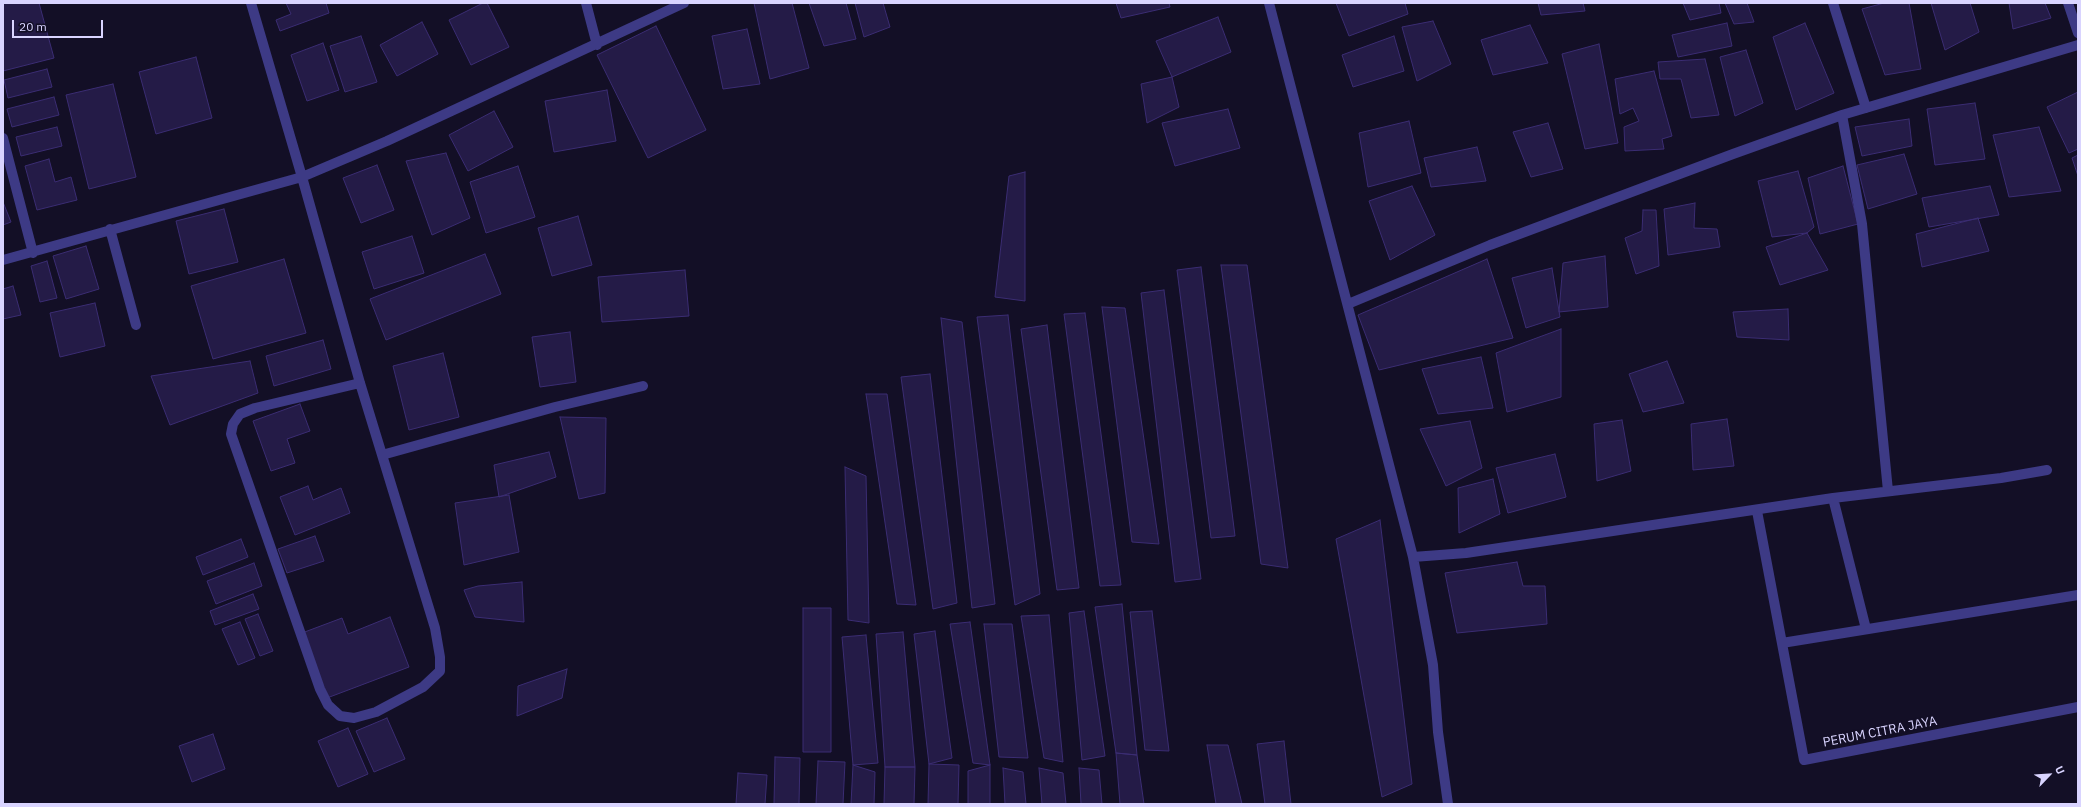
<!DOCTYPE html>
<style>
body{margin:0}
#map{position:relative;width:2081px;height:807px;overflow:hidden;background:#130f26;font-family:"IBM Plex Sans",sans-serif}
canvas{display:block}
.frame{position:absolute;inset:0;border:4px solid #d9d4ff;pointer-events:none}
.north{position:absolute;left:2029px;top:755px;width:40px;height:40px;-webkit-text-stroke:3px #130f26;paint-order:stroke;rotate:65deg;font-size:11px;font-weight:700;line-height:16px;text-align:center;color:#d9d4ff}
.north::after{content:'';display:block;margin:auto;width:14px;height:18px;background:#d9d4ff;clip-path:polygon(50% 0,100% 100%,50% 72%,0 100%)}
.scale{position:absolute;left:12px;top:20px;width:91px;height:18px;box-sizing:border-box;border:2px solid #d9d4ff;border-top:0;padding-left:5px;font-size:12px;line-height:14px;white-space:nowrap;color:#d9d4ff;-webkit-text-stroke:3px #130f26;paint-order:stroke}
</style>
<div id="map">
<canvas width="2081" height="807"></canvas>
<div class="frame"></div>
<div class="north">U</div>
<div class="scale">20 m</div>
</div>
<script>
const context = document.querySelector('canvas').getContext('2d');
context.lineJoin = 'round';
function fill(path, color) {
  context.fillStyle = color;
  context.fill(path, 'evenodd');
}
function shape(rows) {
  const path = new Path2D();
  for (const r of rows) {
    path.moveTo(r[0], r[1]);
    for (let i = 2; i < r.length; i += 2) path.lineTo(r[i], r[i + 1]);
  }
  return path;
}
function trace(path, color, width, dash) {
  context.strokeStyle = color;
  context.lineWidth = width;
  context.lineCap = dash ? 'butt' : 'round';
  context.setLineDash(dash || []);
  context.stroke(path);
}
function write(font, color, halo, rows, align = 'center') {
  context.font = font + ' "IBM Plex Sans",sans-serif';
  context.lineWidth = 4;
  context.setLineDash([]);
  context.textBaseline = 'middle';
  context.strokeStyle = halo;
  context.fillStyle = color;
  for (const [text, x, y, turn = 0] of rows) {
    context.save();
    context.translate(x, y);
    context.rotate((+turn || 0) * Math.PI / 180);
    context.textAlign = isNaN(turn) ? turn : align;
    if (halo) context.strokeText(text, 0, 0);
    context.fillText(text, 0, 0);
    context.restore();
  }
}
const building = shape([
 [3,3,39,3,54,58,3,71,3,3],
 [286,3,326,3,329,13,280,31,276,20,291,14,286,3],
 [483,3,487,3,509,47,471,65,449,20,483,3],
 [754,3,792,3,809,68,770,79,754,3],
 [809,3,846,3,856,39,824,46,809,3],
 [855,3,883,3,890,27,864,37,855,3],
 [1116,3,1169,3,1170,7,1121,18,1116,3],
 [1336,3,1405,3,1408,14,1349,36,1336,3],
 [1538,3,1583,3,1585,11,1541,15,1538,3],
 [1683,3,1719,3,1721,13,1690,20,1683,3],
 [1725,3,1747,3,1754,22,1734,24,1725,3],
 [1884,3,1909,3,1921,69,1885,75,1862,9,1884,3],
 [1931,3,1970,3,1979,32,1945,50,1931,3],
 [2009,3,2045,3,2051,18,2013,29,2009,3],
 [1218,17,1231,52,1172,77,1156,41,1218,17],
 [1433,21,1451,64,1417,81,1402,27,1433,21],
 [422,22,438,54,397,76,380,45,422,22],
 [1727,23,1732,46,1678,57,1672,35,1727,23],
 [1805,23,1834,93,1796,110,1773,37,1805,23],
 [1530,25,1548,63,1493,75,1481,40,1530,25],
 [656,26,706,130,648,158,597,55,656,26],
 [747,29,760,84,723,89,712,36,747,29],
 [361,36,377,82,345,92,330,46,361,36],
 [1394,36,1404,71,1353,87,1342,55,1394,36],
 [323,43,339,90,307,101,291,55,323,43],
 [1599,44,1618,143,1585,149,1562,54,1599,44],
 [1746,50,1763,103,1735,116,1720,57,1746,50],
 [196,57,212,118,156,134,139,72,196,57],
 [1705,59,1719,115,1691,118,1681,79,1660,79,1658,62,1705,59],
 [47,69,52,87,8,98,4,80,47,69],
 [1654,71,1672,136,1662,139,1664,149,1625,151,1624,127,1639,121,1633,108,1620,114,1615,79,1654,71],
 [1172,77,1179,107,1147,123,1141,84,1172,77],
 [113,84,136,177,89,189,66,95,113,84],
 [607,90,616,141,554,152,545,101,607,90],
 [2078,92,2078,149,2069,153,2047,107,2078,92],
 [54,97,59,115,12,127,7,109,54,97],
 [1975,103,1985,159,1935,165,1927,109,1975,103],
 [1228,109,1240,148,1175,166,1162,123,1228,109],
 [494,111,513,147,468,171,449,135,494,111],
 [1909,119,1912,146,1862,156,1855,127,1909,119],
 [1409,121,1421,173,1368,187,1359,133,1409,121],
 [1548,123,1563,169,1531,177,1513,132,1548,123],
 [57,127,62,146,21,156,16,137,57,127],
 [2039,127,2061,191,2009,197,1993,135,2039,127],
 [1477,147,1486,181,1431,187,1424,158,1477,147],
 [446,153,470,218,432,235,406,161,446,153],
 [1904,154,1917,194,1868,209,1857,165,1904,154],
 [2078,155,2078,176,2072,158,2078,155],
 [49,159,55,182,71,177,77,200,37,210,25,166,49,159],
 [377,165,394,210,361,223,343,178,377,165],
 [518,166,535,217,486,233,470,182,518,166],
 [1843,166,1858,224,1820,234,1808,178,1843,166],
 [1798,171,1814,227,1807,233,1772,237,1758,181,1798,171],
 [1025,172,1025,301,995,297,1009,176,1025,172],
 [1412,186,1435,235,1390,260,1369,201,1412,186],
 [1990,186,1999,215,1929,227,1922,198,1990,186],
 [3,202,11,222,3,225,3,202],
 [1695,203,1694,228,1717,229,1720,247,1668,255,1664,209,1695,203],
 [224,209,238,262,189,274,176,221,224,209],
 [1643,210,1656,210,1659,266,1636,274,1625,238,1642,231,1643,210],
 [578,216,592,265,552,276,538,228,578,216],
 [1978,218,1989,251,1922,267,1916,234,1978,218],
 [1807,233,1828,270,1780,285,1766,247,1807,233],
 [412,236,424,273,374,289,362,252,412,236],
 [86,246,99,289,66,299,53,256,86,246],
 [485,254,501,294,386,340,370,299,485,254],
 [1605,256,1608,307,1559,312,1563,263,1605,256],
 [284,259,306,333,213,359,191,286,284,259],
 [1487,259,1513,338,1379,370,1358,315,1487,259],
 [47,261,57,298,40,302,31,266,47,261],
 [1221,265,1247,265,1288,568,1261,564,1221,265],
 [1201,267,1235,536,1211,538,1177,270,1201,267],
 [1552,268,1560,317,1526,328,1512,278,1552,268],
 [685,270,689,316,602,322,598,277,685,270],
 [13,286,21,315,3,319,3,289,13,286],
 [1164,290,1201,579,1175,582,1141,293,1164,290],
 [95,303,105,346,60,357,50,313,95,303],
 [1102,307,1125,308,1159,544,1132,542,1102,307],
 [1788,309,1789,340,1737,337,1733,312,1788,309],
 [1085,313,1121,585,1100,586,1064,314,1085,313],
 [1008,315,1040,594,1015,605,977,317,1008,315],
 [941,318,962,322,995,604,972,608,941,318],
 [1047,325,1079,588,1057,590,1021,329,1047,325],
 [1561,329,1561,397,1507,412,1496,353,1561,329],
 [570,332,576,382,540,387,532,337,570,332],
 [323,340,331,369,274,386,266,356,323,340],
 [443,353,459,417,409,430,393,366,443,353],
 [1481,357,1493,408,1438,414,1422,369,1481,357],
 [250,361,258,393,170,425,151,376,250,361],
 [1667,361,1684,403,1643,412,1629,374,1667,361],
 [930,374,957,603,933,609,901,377,930,374],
 [866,394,887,394,916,605,897,604,866,394],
 [300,404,310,431,287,439,295,463,271,471,253,421,300,404],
 [560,417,606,418,605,493,579,499,560,417],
 [1727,419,1734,466,1693,470,1691,424,1727,419],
 [1622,420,1631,471,1597,481,1594,424,1622,420],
 [1470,421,1482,468,1446,486,1420,429,1470,421],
 [549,452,556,477,499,497,494,465,549,452],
 [1555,454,1566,497,1508,513,1496,468,1555,454],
 [845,467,866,476,869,623,848,620,845,467],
 [1493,479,1500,514,1459,533,1458,488,1493,479],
 [308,486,313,500,341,488,350,513,295,535,280,497,308,486],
 [509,495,519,552,464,565,455,503,509,495],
 [1380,520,1412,784,1382,797,1336,539,1380,520],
 [315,536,324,561,287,573,278,549,315,536],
 [241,539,248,557,203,575,196,557,241,539],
 [1517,562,1523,586,1545,586,1547,624,1457,633,1445,573,1517,562],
 [254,563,262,586,216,604,207,581,254,563],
 [522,582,524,622,475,617,464,590,478,586,522,582],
 [253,594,259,609,215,625,210,611,253,594],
 [1122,604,1137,755,1116,753,1095,607,1122,604],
 [803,608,831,608,831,752,803,752,803,608],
 [1084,611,1105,756,1082,760,1069,613,1084,611],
 [1152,611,1169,751,1145,750,1130,612,1152,611],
 [258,614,273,651,260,656,245,619,258,614],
 [1049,615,1063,762,1044,758,1021,616,1049,615],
 [390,617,409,667,327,698,302,633,342,618,348,634,390,617],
 [240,622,255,658,238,665,222,629,240,622],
 [970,622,990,765,973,763,950,624,970,622],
 [984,624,1012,624,1028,758,999,757,984,624],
 [935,631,952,758,929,764,914,634,935,631],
 [903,632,915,767,885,767,876,634,903,632],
 [866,635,878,763,853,765,842,637,866,635],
 [567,669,562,698,517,716,518,686,567,669],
 [387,718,405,759,374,772,356,731,387,718],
 [348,728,368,774,338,787,318,741,348,728],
 [213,734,225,769,192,782,179,746,213,734],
 [1284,741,1291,804,1265,804,1257,744,1284,741],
 [1207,745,1228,745,1242,804,1216,804,1207,745],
 [1116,753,1137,755,1144,804,1120,804,1116,753],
 [775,757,800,758,799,804,774,804,775,757],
 [818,761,845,762,843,804,816,804,818,761],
 [929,764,959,765,958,804,928,804,929,764],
 [853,765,875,772,874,804,851,804,853,765],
 [990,765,990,804,968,804,968,771,990,765],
 [885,767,915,767,914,804,884,804,885,767],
 [1003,768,1023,772,1026,804,1005,804,1003,768],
 [1039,768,1063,773,1066,804,1042,804,1039,768],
 [1079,768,1099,770,1102,804,1081,804,1079,768],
 [738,773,767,775,765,804,736,804,738,773]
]);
const minor = shape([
 [251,3,302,177,360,383,435,628,440,657,440,671,423,687,376,712,354,718,340,716,328,705,320,689,231,434,233,424,240,414,255,408,360,383],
 [586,3,597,45],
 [1269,3,1413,557,1433,665,1438,732,1448,804],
 [1833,3,1866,108],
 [2068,3,2078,33],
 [1842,115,1862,224,1888,491],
 [3,138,33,253],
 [110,229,136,325],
 [3,260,302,177,387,141,684,3],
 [1348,304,1490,245,1733,154,1842,115,2078,45],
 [382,455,555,407,643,386],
 [1833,498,1866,629],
 [1757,511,1804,760,2078,707],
 [1413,557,1466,553,1833,498,2001,478,2047,470],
 [1782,643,2078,595]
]);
const streetNames = [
 ["PERUM CITRA JAYA",1880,732,-11]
];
fill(building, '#241b47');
trace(building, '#3b2d73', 1);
trace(minor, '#3d3a85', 10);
write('13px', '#d9d4ff', '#130f26', streetNames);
</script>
